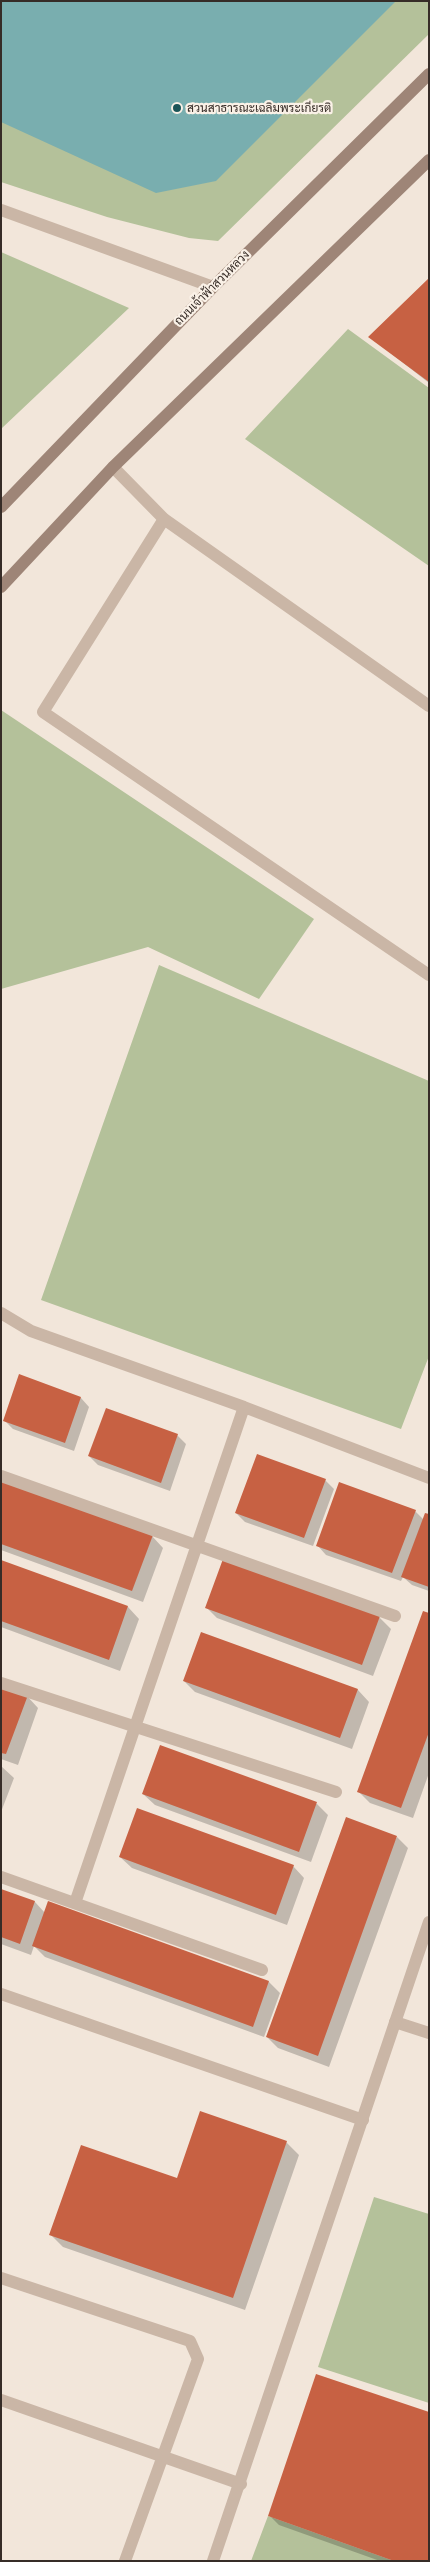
<!DOCTYPE html>
<meta charset="utf-8">
<style>
body{margin:0}
#map{position:relative;width:430px;height:2562px;overflow:hidden;background:#f2e6da;font-family:Mulish,sans-serif}
canvas{display:block}
.frame{position:absolute;inset:0;border:2px solid #362c27;pointer-events:none}
</style>
<div id="map">
<canvas width="430" height="2562"></canvas>
<div class="frame"></div>
</div>
<script>
const context = document.querySelector('canvas').getContext('2d');
context.lineJoin = 'round';
function fill(path, color) {
  context.fillStyle = color;
  context.fill(path, 'evenodd');
}
function shape(rows) {
  const path = new Path2D();
  for (const r of rows) {
    path.moveTo(r[0], r[1]);
    for (let i = 2; i < r.length; i += 2) path.lineTo(r[i], r[i + 1]);
  }
  return path;
}
function trace(path, color, width, dash) {
  context.strokeStyle = color;
  context.lineWidth = width;
  context.lineCap = dash ? 'butt' : 'round';
  context.setLineDash(dash || []);
  context.stroke(path);
}
function write(font, color, halo, rows, align = 'center') {
  context.font = font + ' Mulish,Sarabun,sans-serif';
  context.lineWidth = 4.5;
  context.setLineDash([]);
  context.textBaseline = 'middle';
  context.strokeStyle = halo;
  context.fillStyle = color;
  for (const [text, x, y, turn = 0] of rows) {
    context.save();
    context.translate(x, y);
    context.rotate((+turn || 0) * Math.PI / 180);
    context.textAlign = isNaN(turn) ? turn : align;
    if (halo) context.strokeText(text, 0, 0);
    context.fillText(text, 0, 0);
    context.restore();
  }
}
const green = shape([
 [1,1,429,1,429,34,218,241,189,238,107,217,1,182],
 [1,252,129,308,1,429],
 [348,329,429,388,429,566,245,439],
 [1,710,314,919,259,999,148,947,1,989],
 [159,965,429,1081,429,1356,401,1429,41,1300],
 [374,2197,429,2214,429,2403,318,2367],
 [268,2516,394,2561,251,2561]
]);
const water = shape([
 [1,1,396,1,216,181,156,193,1,122]
]);
const shadow = shape([
 [429,280,429,383,370,337],
 [20,1376,81,1398,89,1407,74,1451,13,1429,4,1420],
 [177,1435,186,1444,170,1491,98,1465,89,1456],
 [325,1480,334,1489,313,1546,245,1522,236,1513],
 [1,1481,152,1536,163,1548,143,1602,1,1550],
 [415,1511,424,1520,429,1515,429,1591,412,1585,403,1577,401,1581,326,1555,318,1546],
 [1,1562,128,1607,139,1619,120,1671,1,1627],
 [206,1607,379,1617,391,1629,373,1676,217,1618],
 [429,1614,429,1773,413,1818,370,1803,359,1792],
 [202,1634,358,1690,369,1702,352,1749,195,1692,184,1681],
 [1,1687,27,1696,38,1708,18,1765,1,1759],
 [161,1747,317,1804,328,1815,311,1862,155,1805,143,1794],
 [1,1766,14,1778,1,1812],
 [397,1837,408,1848,329,2067,278,2048,267,2037],
 [120,1857,293,1866,304,1878,287,1925,132,1868],
 [1,1890,35,1902,45,1913,49,1902,269,1982,280,1993,264,2037,45,1957,34,1946,31,1955,1,1944],
 [286,2142,299,2155,245,2310,63,2247,51,2235,178,2180],
 [270,2516,429,2561,380,2561,279,2525]
]);
const building = shape([
 [429,278,429,382,368,337],
 [19,1374,81,1397,65,1443,3,1421],
 [106,1408,178,1434,161,1483,88,1456],
 [257,1454,326,1479,304,1538,235,1513],
 [1,1480,153,1535,132,1591,1,1544],
 [339,1482,416,1510,392,1573,316,1546],
 [425,1513,429,1514,429,1587,401,1577],
 [223,1559,380,1616,362,1665,205,1608],
 [1,1560,128,1606,109,1660,1,1621],
 [423,1611,429,1613,429,1732,401,1808,357,1792],
 [201,1632,358,1689,340,1738,183,1681],
 [1,1686,28,1695,6,1754,1,1753],
 [160,1745,317,1802,299,1852,142,1794],
 [137,1808,294,1865,276,1915,119,1857],
 [346,1817,397,1836,318,2056,266,2037],
 [1,1889,35,1901,20,1944,1,1937],
 [48,1901,269,1981,253,2027,32,1946],
 [200,2111,287,2141,233,2298,49,2235,81,2145,177,2178],
 [316,2374,429,2412,429,2561,394,2561,268,2516]
]);
const lane = shape([
 [1,210,213,287],
 [164,519,43,712,429,975],
 [1,1994,363,2120],
 [395,2022,429,2033],
 [1,2278,190,2341,198,2359,125,2561],
 [1,2400,241,2484]
]);
const street = shape([
 [113,467,164,519,429,706],
 [1,1313,31,1331,244,1407,429,1478],
 [1,1476,395,1616],
 [1,1683,336,1792],
 [1,1877,262,1970],
 [75,1903,244,1407],
 [213,2561,429,1922]
]);
const secondary = shape([
 [1,507,213,287,429,74],
 [1,587,113,467,429,160]
]);
const markers = [
 [177,108,5,"#1c5558"]
];
const poiNames = [
 ["สวนสาธารณะเฉลิมพระเกียรติ",187,108]
];
const streetNames = [
 ["ถนนเจ้าฟ้าสวนหลวง",212,288,-45]
];
fill(green, '#b4c19a');
fill(water, '#79aeaf');
fill(shadow, '#0003');
fill(building, '#c76143');
trace(lane, '#cab6a6', 12);
trace(street, '#cab6a6', 12);
trace(secondary, '#9e8577', 12);
for (const [x, y, r, color] of markers) {
  const dot = new Path2D();
  dot.arc(x, y, r, 0, 2 * Math.PI);
  context.fillStyle = color;
  context.fill(dot);
  trace(dot, '#faf1e7', 2);
}
write('12px', '#362c27', '#faf1e7', poiNames, 'left');
write('12px', '#362c27', '#faf1e7', streetNames);
</script>
